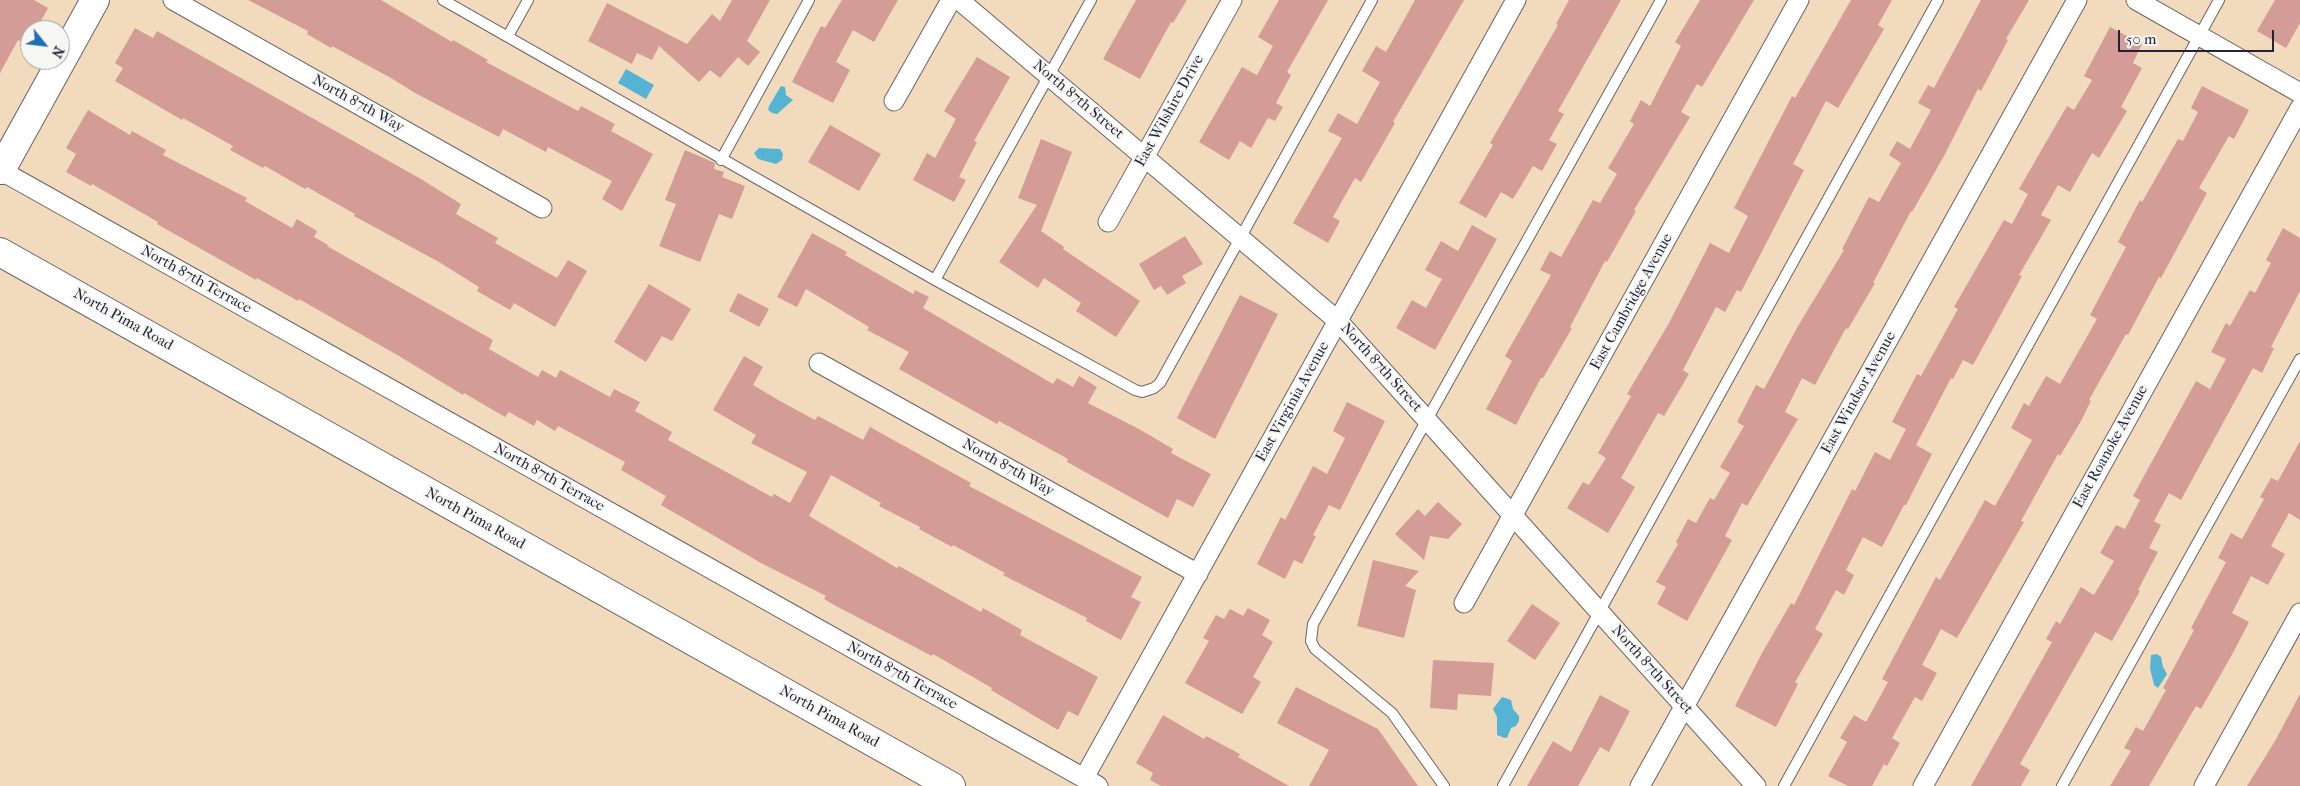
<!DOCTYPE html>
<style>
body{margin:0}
#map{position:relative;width:2300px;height:786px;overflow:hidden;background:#f2dbbc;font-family:"IM FELL French Canon",serif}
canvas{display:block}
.north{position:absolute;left:20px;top:20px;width:50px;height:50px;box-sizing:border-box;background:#f6f6f2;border:1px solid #a1a1a9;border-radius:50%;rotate:119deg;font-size:14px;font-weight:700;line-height:20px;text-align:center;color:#22223b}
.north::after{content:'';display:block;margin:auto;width:18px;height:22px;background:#1f6fb2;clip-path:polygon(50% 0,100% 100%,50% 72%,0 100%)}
.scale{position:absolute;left:2118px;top:30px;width:156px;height:22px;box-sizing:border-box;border:2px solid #22223b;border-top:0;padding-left:6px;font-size:15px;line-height:18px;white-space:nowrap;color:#22223b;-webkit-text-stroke:4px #f6f6f2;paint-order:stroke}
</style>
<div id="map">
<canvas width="2300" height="786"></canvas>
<div class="north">N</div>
<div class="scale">50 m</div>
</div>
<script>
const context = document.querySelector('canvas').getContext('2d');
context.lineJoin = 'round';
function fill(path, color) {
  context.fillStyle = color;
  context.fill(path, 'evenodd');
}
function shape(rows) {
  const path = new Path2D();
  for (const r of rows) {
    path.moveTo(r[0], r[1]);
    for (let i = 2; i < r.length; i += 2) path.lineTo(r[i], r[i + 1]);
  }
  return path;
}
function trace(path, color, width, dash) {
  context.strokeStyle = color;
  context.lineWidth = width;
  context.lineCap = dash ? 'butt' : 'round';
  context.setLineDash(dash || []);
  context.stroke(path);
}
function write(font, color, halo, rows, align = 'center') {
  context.font = font + ' "IM FELL French Canon",serif';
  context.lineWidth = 4;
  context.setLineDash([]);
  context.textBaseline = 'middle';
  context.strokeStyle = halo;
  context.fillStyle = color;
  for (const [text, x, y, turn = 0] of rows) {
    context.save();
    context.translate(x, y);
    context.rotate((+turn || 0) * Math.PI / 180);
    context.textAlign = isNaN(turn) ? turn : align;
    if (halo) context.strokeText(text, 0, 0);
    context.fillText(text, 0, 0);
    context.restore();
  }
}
const water = shape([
 [626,69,654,85,646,99,618,83],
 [781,86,785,87,786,95,793,100,777,114,772,113,768,110,769,106],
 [759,148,780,149,783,154,782,160,776,164,758,159,754,153],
 [2157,654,2161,657,2163,667,2167,674,2158,688,2154,685,2150,668,2151,655],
 [1502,697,1511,700,1513,709,1519,716,1519,721,1516,726,1511,728,1507,738,1505,738,1497,735,1497,717,1493,709]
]);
const building = shape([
 [0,0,34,0,48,8,36,30,30,30,30,40,27,45,18,40,0,73],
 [248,0,381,0,452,42,453,40,488,60,486,62,578,111,581,106,615,124,611,131,653,154,622,211,602,199,612,181,548,147,546,152,503,129,499,137,415,93,391,78,332,46,331,48,307,34,308,31],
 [732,0,770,0,747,41,760,52,748,66,738,57,720,78,710,70,699,82,659,46,652,60,637,53,632,64,588,41,607,3,687,44,712,14,720,21],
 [842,0,898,0,874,42,853,30,836,62,850,70,833,103,792,82,821,26,825,28],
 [1136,0,1187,0,1173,23,1171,22,1140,79,1103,59],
 [1279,0,1328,0,1287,72,1291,75,1276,103,1283,107,1275,121,1268,118,1251,148,1240,141,1229,160,1199,142,1242,67,1257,75,1273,46,1258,37],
 [1415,0,1464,0,1393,122,1395,123,1361,182,1355,178,1333,217,1340,221,1328,243,1293,223,1342,138,1328,131,1338,113,1357,124,1380,82,1362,71,1376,46,1386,52],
 [1569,0,1621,0,1558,111,1564,114,1549,140,1557,144,1542,171,1533,166,1513,199,1501,192,1486,218,1459,203,1493,145,1490,143,1558,25,1556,24],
 [1700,0,1754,0,1702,87,1697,84,1681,112,1690,117,1634,210,1636,211,1607,262,1605,261,1570,327,1572,328,1543,378,1541,378,1516,425,1486,409,1512,361,1505,356,1551,275,1540,270,1550,251,1561,257,1593,200,1600,203,1617,174,1608,168,1634,124,1630,121,1641,100,1650,106,1681,46,1675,42],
 [1851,0,1892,0,1878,25,1884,29,1838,108,1826,101,1793,164,1804,170,1741,292,1737,290,1725,312,1716,307,1683,370,1689,374,1664,416,1658,413,1621,478,1635,487,1608,533,1567,508,1583,482,1589,485,1606,458,1598,453,1631,396,1627,394,1669,323,1710,243,1729,253,1748,216,1734,208,1792,96,1795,98],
 [1981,0,2029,0,2006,39,2008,40,1981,91,1978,89,1944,156,1912,212,1911,211,1873,283,1875,283,1848,329,1846,328,1815,385,1802,378,1785,412,1798,419,1747,506,1742,503,1725,536,1732,540,1687,621,1657,604,1666,587,1656,582,1678,544,1676,542,1688,519,1696,523,1710,498,1714,500,1730,473,1720,467,1744,426,1737,422,1756,385,1764,389,1798,326,1844,250,1842,249,1869,197,1879,202,1901,163,1889,155,1897,141,1910,149,1931,110,1918,103,1928,85,1934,88],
 [2275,0,2300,0,2300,23,2286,48,2257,31],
 [2110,27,2142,44,2133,63,2142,68,2121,107,2127,111,2099,158,2092,153,2070,192,2058,185,2041,215,2051,220,2019,275,2022,276,1973,365,1963,360,1953,379,1951,378,1916,445,1932,454,1906,505,1904,505,1882,547,1863,537,1846,570,1854,575,1844,595,1836,590,1815,629,1823,634,1795,682,1798,684,1776,727,1735,706,1762,653,1791,603,1794,605,1852,489,1855,491,1875,452,1890,460,1906,429,1892,422,1917,374,1921,376,1958,309,1954,307,2004,220,2012,224,2028,194,2019,189,2049,137,2067,106,2074,110,2092,80,2084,76],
 [135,28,153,38,157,31,421,179,461,204,456,214,498,238,495,243,557,278,568,260,587,271,555,327,514,303,510,310,477,291,479,287,439,262,354,216,355,214,307,187,305,189,265,166,263,168,230,150,233,146,183,118,182,120,115,81,123,68,115,63],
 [977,57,1010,77,974,141,977,142,959,177,966,180,954,202,913,180,927,153,935,158,956,119,944,111],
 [2202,86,2249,110,2234,139,2229,136,2199,188,2207,193,2161,278,2159,277,2128,335,2126,334,2089,400,2091,401,2081,421,2060,456,2058,454,2021,521,2024,522,1957,638,1941,629,1922,665,1937,673,1922,701,1915,697,1892,738,1900,743,1887,766,1884,764,1872,786,1848,786,1828,776,1847,742,1840,738,1854,715,1866,722,1888,682,1882,679,1936,577,1940,580,1985,500,1995,506,2032,440,2011,428,2024,403,2029,406,2046,376,2060,384,2097,319,2090,315,2126,247,2118,242,2140,200,2142,202,2178,139,2183,141,2198,112,2191,108],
 [88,110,130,135,132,131,166,150,163,155,247,198,245,201,292,228,297,219,317,231,314,237,328,245,327,246,493,340,489,349,538,377,542,370,556,378,560,370,610,397,614,389,640,402,635,411,672,432,668,440,772,497,774,494,790,503,807,472,751,443,756,435,713,410,744,356,763,367,753,385,780,401,815,420,818,416,863,440,870,427,971,483,969,486,1142,577,1131,597,1141,602,1121,640,1086,621,1087,618,1003,575,1005,573,953,545,952,547,919,529,920,527,879,506,881,503,831,475,809,516,897,568,899,566,981,612,983,608,1022,630,1020,635,1098,677,1078,716,1068,711,1058,730,991,690,992,688,933,654,932,656,836,606,824,599,826,596,761,563,661,505,666,496,621,470,625,462,558,426,555,431,537,420,534,426,509,412,505,417,464,393,463,395,399,356,299,299,298,301,257,278,256,280,157,224,158,222,92,184,91,186,66,172,76,154,66,148],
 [830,125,881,154,859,191,808,162],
 [1041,139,1072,152,1041,231,1064,247,1063,249,1140,301,1116,337,1076,311,1081,303,1044,278,1038,288,999,262,1037,205,1018,198],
 [685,150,715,163,714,169,724,172,722,177,745,186,732,219,719,214,700,262,659,246,676,204,665,200],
 [1472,225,1497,239,1435,350,1396,328,1412,300,1426,308,1442,279,1425,270,1441,241,1458,251],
 [2283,228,2300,238,2300,291,2271,347,2274,348,2262,373,2253,368,2181,500,2169,493,2154,521,2161,525,2149,548,2158,552,2138,590,2140,591,2112,641,2095,632,2020,764,2030,770,2021,786,1971,786,2052,642,2046,639,2056,621,2060,624,2081,587,2094,595,2114,561,2100,553,2116,525,2125,529,2140,500,2133,496,2196,381,2210,389,2226,359,2211,352,2226,323,2230,326,2250,290,2255,293,2271,263,2266,260],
 [812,233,847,252,845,255,913,294,915,290,929,297,923,308,1053,384,1057,378,1073,387,1079,376,1097,387,1088,403,1139,429,1173,449,1171,453,1211,474,1193,507,1177,499,1168,518,1067,462,1068,459,999,421,997,424,899,369,909,352,867,330,869,327,806,289,797,307,777,297],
 [1185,236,1203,264,1182,276,1186,283,1167,295,1161,286,1154,290,1139,264],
 [649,284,691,309,672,341,662,336,646,362,614,342],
 [738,293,769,309,759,327,729,311],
 [1240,295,1278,314,1215,439,1177,418],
 [1347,402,1385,421,1340,510,1329,505,1313,535,1316,536,1302,564,1294,560,1285,579,1257,564,1281,517,1285,520,1313,466,1327,474,1345,438,1333,431],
 [2300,441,2300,520,2289,513,2271,546,2285,554,2268,585,2251,576,2232,613,2249,622,2234,651,2201,709,2196,706,2149,786,2110,786,2131,751,2124,748,2136,727,2143,731,2166,690,2163,688,2194,630,2191,628,2226,562,2218,558,2231,533,2242,539,2264,499,2260,497,2271,478,2278,481],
 [1438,502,1462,524,1448,539,1430,536,1424,560,1395,534,1418,509,1425,516],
 [1373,560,1419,571,1405,586,1416,590,1404,638,1357,626],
 [1532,604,1560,623,1535,660,1507,641],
 [1248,608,1270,620,1262,635,1273,642,1253,677,1261,682,1242,714,1185,683,1209,641,1203,638,1216,615,1224,619,1230,609,1243,616],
 [1433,660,1494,663,1491,696,1458,694,1457,710,1430,708],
 [1296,687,1378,729,1418,786,1309,786,1329,750,1277,723],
 [2300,694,2300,786,2247,786,2275,741],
 [1600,695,1630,711,1609,752,1600,747,1578,786,1527,786,1553,741,1571,752],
 [1163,715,1204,739,1206,736,1240,754,1238,757,1289,786,1161,786,1150,780,1153,773,1136,763]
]);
const lane = shape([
 [443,0,935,280,1135,390,1142,392,1154,388,1160,383,1372,0],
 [508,36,528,0],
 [721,160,809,0],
 [935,280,1091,0],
 [1444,786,1392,713,1315,649,1311,641,1313,624,1661,0],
 [1503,786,1938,0],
 [1784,786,2219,0],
 [2062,786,2300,359]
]);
const street = shape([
 [173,0,542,208],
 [959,0,1338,321,1756,786],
 [2136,0,2300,93],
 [894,101,951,0],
 [0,170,1098,786],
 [1108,222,1232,0],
 [819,363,1198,574],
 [1464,603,1799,0],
 [1084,778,1516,0],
 [1640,786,2077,0],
 [1923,786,2300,108],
 [2204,786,2300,613]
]);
const secondary = shape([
 [1,170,95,0],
 [0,252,951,786]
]);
const streetNames = [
 ["North 87th Street",1078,100,40],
 ["North 87th Way",358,104,29],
 ["East Wilshire Drive",1170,111,-61],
 ["North 87th Terrace",196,280,29],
 ["East Cambridge Avenue",1632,302,-61],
 ["North Pima Road",123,320,29],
 ["North 87th Street",1381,368,48],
 ["East Windsor Avenue",1859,393,-61],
 ["East Virginia Avenue",1293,402,-61],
 ["East Roanoke Avenue",2111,447,-61],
 ["North 87th Way",1008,468,29],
 ["North 87th Terrace",549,478,29],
 ["North Pima Road",475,519,29],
 ["North 87th Street",1652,670,48],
 ["North 87th Terrace",902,676,29],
 ["North Pima Road",829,717,29]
];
fill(water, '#55b4d4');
fill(building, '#d39c97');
trace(lane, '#6b6368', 12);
trace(street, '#6b6368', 21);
trace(secondary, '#6b6368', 30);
trace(lane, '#fff', 10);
trace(street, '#fff', 19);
trace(secondary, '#fff', 28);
write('15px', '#22223b', '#f6f6f2', streetNames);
</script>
